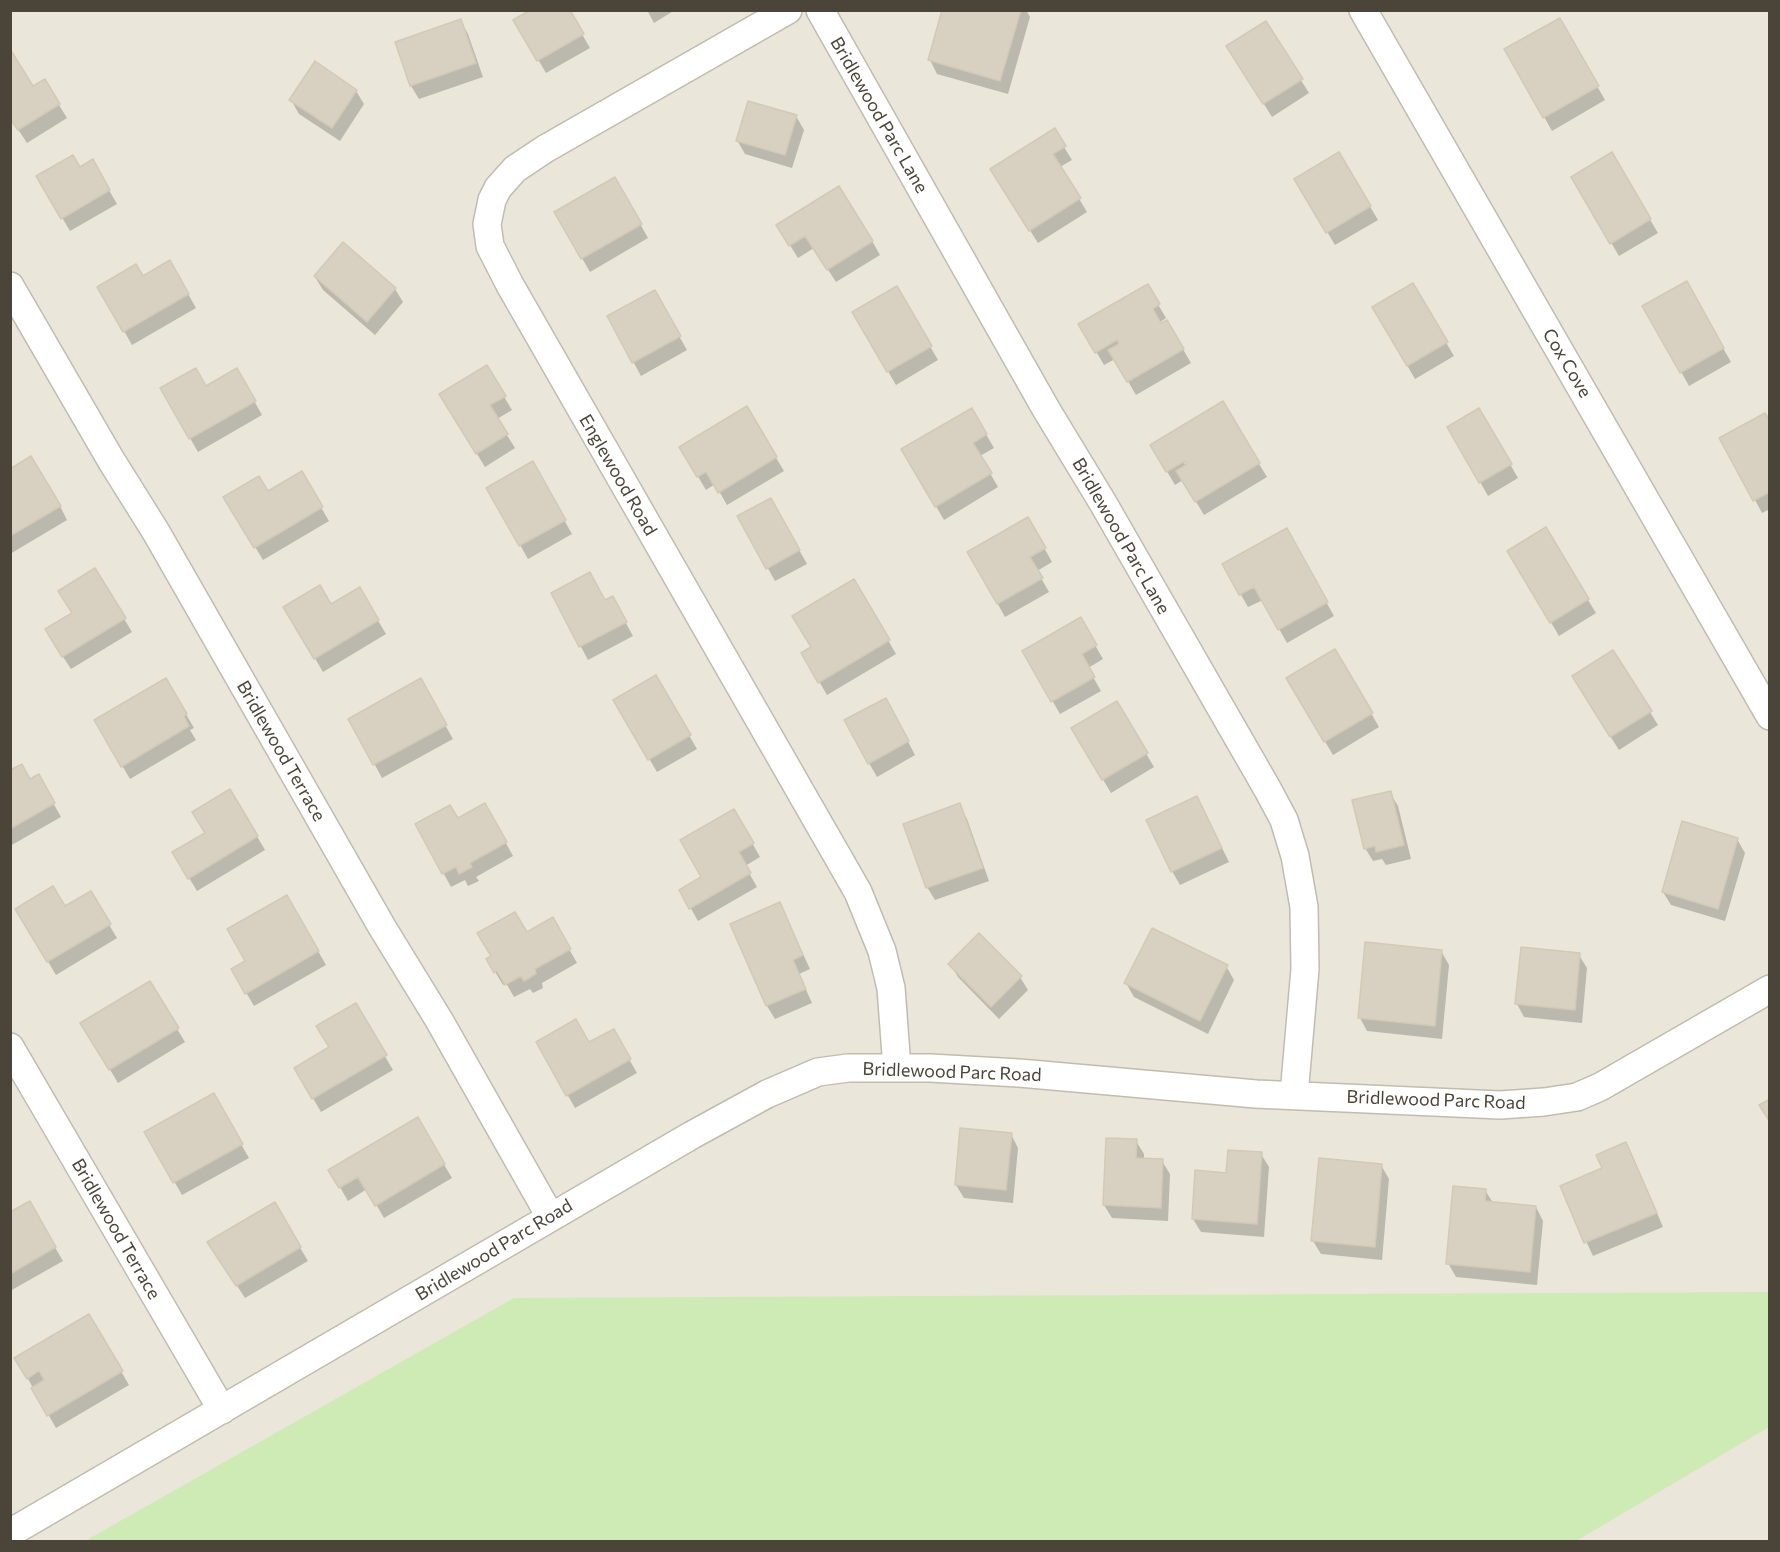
<!DOCTYPE html>
<style>
body{margin:0}
#map{position:relative;width:1780px;height:1552px;overflow:hidden;background:#f6f4ec;font-family:Commissioner,sans-serif}
canvas{display:block}
.frame{position:absolute;inset:0;border:12px solid #4b4539;pointer-events:none}
</style>
<div id="map">
<canvas width="1780" height="1552"></canvas>
<div class="frame"></div>
</div>
<script>
const context = document.querySelector('canvas').getContext('2d');
context.lineJoin = 'round';
function fill(path, color) {
  context.fillStyle = color;
  context.fill(path, 'evenodd');
}
function shape(rows) {
  const path = new Path2D();
  for (const r of rows) {
    path.moveTo(r[0], r[1]);
    for (let i = 2; i < r.length; i += 2) path.lineTo(r[i], r[i + 1]);
  }
  return path;
}
function trace(path, color, width, dash) {
  context.strokeStyle = color;
  context.lineWidth = width;
  context.lineCap = dash ? 'butt' : 'round';
  context.setLineDash(dash || []);
  context.stroke(path);
}
function write(font, color, halo, rows, align = 'center') {
  context.font = font + ' Commissioner,sans-serif';
  context.lineWidth = 6;
  context.setLineDash([]);
  context.textBaseline = 'middle';
  context.strokeStyle = halo;
  context.fillStyle = color;
  for (const [text, x, y, turn = 0] of rows) {
    context.save();
    context.translate(x, y);
    context.rotate((+turn || 0) * Math.PI / 180);
    context.textAlign = isNaN(turn) ? turn : align;
    if (halo) context.strokeText(text, 0, 0);
    context.fillText(text, 0, 0);
    context.restore();
  }
}
const residential = shape([
 [11,11,1769,11,1769,1541,11,1541]
]);
const green = shape([
 [1769,1292,1769,1427,1576,1541,85,1541,514,1298]
]);
const shadow = shape([
 [568,10,590,48,546,73,515,20],
 [647,10,675,10,654,23],
 [944,10,1026,10,1030,17,1008,94,937,74,930,60],
 [460,20,468,34,483,77,419,99,411,86,397,43],
 [1559,20,1605,100,1552,131,1506,49],
 [1265,23,1309,93,1272,117,1236,59],
 [44,81,67,118,27,143,10,117,33,88],
 [356,91,364,104,340,141,299,114,291,100],
 [796,116,804,130,792,168,745,154,737,140],
 [1054,131,1072,160,1060,167,1087,212,1038,243,1000,183],
 [1339,154,1378,220,1335,245,1296,180],
 [1611,154,1658,233,1619,256,1573,178],
 [92,161,117,204,70,231,38,177,79,168],
 [615,179,648,238,590,272,556,213],
 [778,226,872,241,880,255,836,282,814,248,798,258],
 [170,262,196,308,132,345,99,287,142,278],
 [315,277,395,289,403,302,375,335,323,290],
 [1686,283,1731,362,1689,386,1645,307],
 [1412,285,1454,356,1415,379,1374,308],
 [1147,286,1166,318,1156,325,1167,322,1191,363,1136,395,1115,359,1104,365,1080,324],
 [896,288,938,360,896,385,854,313],
 [654,292,687,350,641,376,609,317],
 [486,367,512,410,497,419,515,448,485,467,449,408],
 [237,370,262,415,198,452,162,389,206,388],
 [1222,403,1267,477,1204,515,1183,480,1175,485,1152,446],
 [1182,454,1189,466,1186,466,1180,455],
 [746,408,784,471,727,505,715,484,706,490,681,448],
 [972,410,994,448,980,456,998,487,944,520,903,450],
 [1479,410,1518,478,1488,496,1449,427],
 [1770,423,1770,509,1762,513,1755,500],
 [532,463,572,534,528,559,488,488],
 [10,471,60,506,67,520,10,554],
 [301,473,329,521,263,560,225,497,267,493],
 [771,500,807,564,775,581,739,517],
 [1028,519,1052,562,1037,571,1049,592,1005,617,969,552],
 [1286,530,1334,616,1287,643,1263,600,1248,607,1224,565],
 [1545,530,1596,613,1559,636,1509,551],
 [95,570,132,632,71,669,54,643,73,614],
 [854,581,896,654,827,695,803,654,812,648],
 [359,589,386,634,323,672,285,607,331,606],
 [553,594,605,602,612,598,633,636,588,660],
 [1080,619,1103,659,1088,668,1101,691,1060,714,1024,651],
 [1335,651,1379,727,1333,755,1288,679],
 [655,677,697,749,657,772,615,700],
 [166,680,194,728,190,730,196,740,130,779,96,721],
 [420,680,453,739,382,778,350,719],
 [1581,690,1650,712,1658,725,1619,750],
 [1116,703,1154,767,1111,793,1073,729],
 [893,713,915,755,877,777,869,763],
 [10,772,30,781,38,776,61,817,10,846],
 [230,791,265,850,197,891,174,853,206,833],
 [1390,793,1398,806,1411,859,1386,865,1382,859,1373,861,1365,848],
 [1197,798,1229,862,1180,885,1172,871],
 [485,805,513,856,476,877,479,881,468,886,465,880,451,887,417,825,457,820],
 [959,805,967,819,989,881,935,900,927,887],
 [734,811,760,857,745,866,757,887,698,921,681,891,703,877],
 [1737,839,1745,853,1725,921,1671,905,1663,892],
 [90,893,117,938,56,975,17,910,64,908],
 [287,897,326,965,254,1006,233,970,247,962],
 [780,904,810,969,799,974,812,1003,775,1019,767,1006,732,925],
 [552,919,577,963,542,983,543,988,533,993,530,989,514,997,506,983,503,985,488,960],
 [1441,951,1449,965,1442,1039,1367,1031,1360,1018],
 [1579,955,1587,968,1582,1023,1524,1017,1517,1004],
 [950,964,1020,977,1028,990,999,1019,958,977],
 [1226,966,1234,980,1208,1034,1134,997,1126,983],
 [149,983,185,1042,118,1083,90,1036],
 [355,1005,393,1070,321,1112,296,1069,330,1048],
 [613,1031,637,1073,575,1108,538,1043,589,1044],
 [213,1095,249,1158,182,1195,146,1132],
 [417,1119,452,1178,384,1218,367,1189,348,1201,330,1170],
 [1011,1134,1018,1148,1013,1203,964,1198,956,1185],
 [1136,1141,1144,1154,1144,1160,1162,1161,1170,1174,1168,1221,1112,1218,1104,1205],
 [1625,1144,1633,1157,1663,1227,1593,1256,1561,1187,1604,1169],
 [1261,1154,1269,1167,1264,1237,1201,1232,1193,1219,1227,1174],
 [1381,1165,1389,1179,1382,1260,1321,1254,1313,1241],
 [1485,1190,1493,1203,1536,1207,1543,1221,1537,1285,1456,1277,1448,1263],
 [29,1203,63,1261,10,1291,10,1214],
 [274,1204,308,1261,245,1298,209,1243],
 [89,1316,129,1385,56,1428,16,1358]
]);
const building = shape([
 [526,10,570,10,584,34,537,61,513,20,527,12,526,10],
 [942,10,1021,10,1000,81,928,60,942,10],
 [1560,18,1599,86,1543,118,1504,49,1560,18],
 [461,19,476,63,410,86,395,42,461,19],
 [1266,21,1303,79,1263,104,1226,46,1266,21],
 [10,49,33,86,45,79,60,104,18,130,10,119,10,49],
 [315,61,357,90,332,128,289,100,315,61],
 [748,101,797,115,785,155,736,141,748,101],
 [1055,128,1066,146,1053,154,1081,198,1029,231,990,169,1055,128],
 [1339,152,1371,206,1326,233,1294,179,1339,152],
 [1612,152,1651,219,1610,244,1571,177,1612,152],
 [73,155,80,167,93,159,110,190,61,219,36,176,73,155],
 [615,177,642,224,581,259,554,212,615,177],
 [839,186,873,241,827,270,805,236,789,246,776,225,839,186],
 [343,242,396,288,367,322,314,276,343,242],
 [170,260,189,294,123,332,97,287,136,264,143,276,170,260],
 [1687,281,1724,348,1680,373,1642,306,1687,281],
 [1413,283,1448,342,1407,366,1372,307,1413,283],
 [1148,284,1160,304,1153,309,1161,323,1167,320,1184,349,1127,382,1108,350,1119,344,1117,340,1095,353,1078,324,1148,284],
 [897,286,932,346,887,372,852,312,897,286],
 [655,290,681,336,632,363,607,316,655,290],
 [487,365,506,396,490,405,508,434,476,454,439,394,487,365],
 [196,368,206,386,237,368,256,401,189,439,160,388,196,368],
 [1223,401,1260,463,1195,502,1176,471,1187,464,1185,461,1166,472,1150,445,1223,401],
 [747,406,777,457,718,493,706,472,697,477,679,447,747,406],
 [972,408,987,434,973,443,992,473,935,507,901,449,972,408],
 [1479,408,1512,464,1479,483,1447,427,1479,408],
 [1765,413,1770,421,1770,492,1753,501,1719,438,1765,413],
 [31,456,61,506,10,536,10,469,31,456],
 [533,461,566,520,519,546,486,488,533,461],
 [302,471,323,507,254,548,223,497,259,476,268,491,302,471],
 [771,498,800,550,766,569,737,516,771,498],
 [1028,517,1046,548,1030,557,1043,578,997,604,967,552,1028,517],
 [1546,527,1589,599,1550,623,1507,551,1546,527],
 [1287,528,1328,602,1278,630,1254,587,1239,595,1222,564,1287,528],
 [95,568,126,618,62,657,45,629,72,613,58,591,95,568],
 [590,572,605,600,613,596,627,622,579,647,551,593,590,572],
 [854,579,890,640,818,683,801,653,811,647,792,616,854,579],
 [320,585,331,604,360,587,379,620,314,659,283,607,320,585],
 [1081,617,1097,645,1082,654,1095,677,1051,702,1022,651,1081,617],
 [1335,649,1373,713,1324,742,1286,678,1335,649],
 [1613,650,1652,711,1610,737,1572,676,1613,650],
 [656,675,691,735,648,760,613,700,656,675],
 [166,678,187,714,184,716,189,726,121,767,94,720,166,678],
 [421,678,447,725,373,765,348,719,421,678],
 [886,698,909,741,868,764,844,720,886,698],
 [1117,701,1148,753,1102,780,1071,728,1117,701],
 [22,764,30,779,39,774,55,803,10,829,10,770,22,764],
 [230,789,258,836,188,879,172,852,205,833,192,812,230,789],
 [1391,791,1404,845,1376,852,1375,846,1364,849,1352,800,1391,791],
 [1197,796,1222,848,1171,872,1146,820,1197,796],
 [485,803,507,842,470,863,472,867,459,874,456,867,442,874,415,824,450,805,458,818,485,803],
 [960,803,983,868,926,888,903,824,960,803],
 [734,809,754,843,739,852,751,873,689,909,679,890,701,877,680,840,734,809],
 [1682,821,1738,838,1718,909,1662,892,1682,821],
 [53,886,65,906,91,891,111,924,47,962,15,909,53,886],
 [287,895,319,951,245,994,231,969,245,961,227,929,287,895],
 [780,902,803,955,793,960,806,989,766,1006,730,924,780,902],
 [515,912,527,932,553,917,571,949,535,969,536,974,524,981,521,976,505,985,497,971,494,973,486,959,491,956,477,933,515,912],
 [1152,928,1228,965,1200,1021,1124,983,1152,928],
 [979,933,1022,976,991,1007,948,964,979,933],
 [1365,942,1442,950,1435,1026,1358,1018,1365,942],
 [1521,947,1580,953,1575,1010,1515,1004,1521,947],
 [150,981,179,1028,109,1070,80,1023,150,981],
 [356,1003,387,1055,312,1099,294,1068,329,1047,316,1026,356,1003],
 [576,1019,589,1042,614,1029,631,1059,566,1096,536,1042,576,1019],
 [214,1093,243,1144,173,1183,144,1132,214,1093],
 [1770,1099,1770,1122,1759,1105,1770,1099],
 [418,1117,445,1164,375,1206,358,1177,339,1188,328,1170,418,1117],
 [960,1128,1012,1133,1006,1190,955,1185,960,1128],
 [1106,1138,1137,1139,1136,1158,1163,1159,1161,1208,1103,1205,1106,1138],
 [1626,1142,1657,1213,1584,1243,1560,1186,1602,1168,1596,1155,1626,1142],
 [1228,1150,1262,1152,1257,1224,1192,1219,1195,1170,1226,1173,1228,1150],
 [1319,1158,1382,1164,1375,1247,1311,1241,1319,1158],
 [1453,1186,1486,1189,1485,1201,1536,1206,1530,1272,1446,1264,1453,1186],
 [30,1201,56,1247,10,1274,10,1212,30,1201],
 [275,1202,301,1247,236,1286,207,1242,275,1202],
 [89,1314,123,1371,47,1416,31,1388,44,1380,39,1371,27,1379,14,1358,89,1314]
]);
const street = shape([
 [788,10,545,149,515,169,498,188,492,200,487,224,490,246,510,285,858,892,882,951,891,988,897,1068],
 [820,10,1046,409,1103,503,1268,790,1284,820,1295,856,1304,907,1305,969,1294,1095],
 [1363,10,1770,716],
 [10,286,111,460,156,532,382,927,439,1020,550,1216],
 [10,1047,222,1410],
 [10,1533,692,1135,767,1094,818,1072,848,1068,930,1068,1019,1073,1256,1094,1500,1105,1544,1102,1577,1097,1600,1087,1770,989]
]);
const streetNames = [
 ["Bridlewood Parc Lane",879,115,60],
 ["Cox Cove",1567,363,59],
 ["Englewood Road",618,475,60],
 ["Bridlewood Parc Lane",1121,536,60],
 ["Bridlewood Terrace",281,751,60],
 ["Bridlewood Parc Road",952,1072,2],
 ["Bridlewood Parc Road",1436,1100,2],
 ["Bridlewood Terrace",116,1229,60],
 ["Bridlewood Parc Road",494,1250,-31]
];
fill(residential, '#eae6da');
fill(green, '#ceeab5');
fill(shadow, '#0003');
fill(building, '#d8d1c1');
trace(building, '#d3c9b4', 1.5);
trace(street, '#c2bcae', 30);
trace(street, '#fff', 27);
write('18px', '#4b4539', '#fff', streetNames);
</script>
